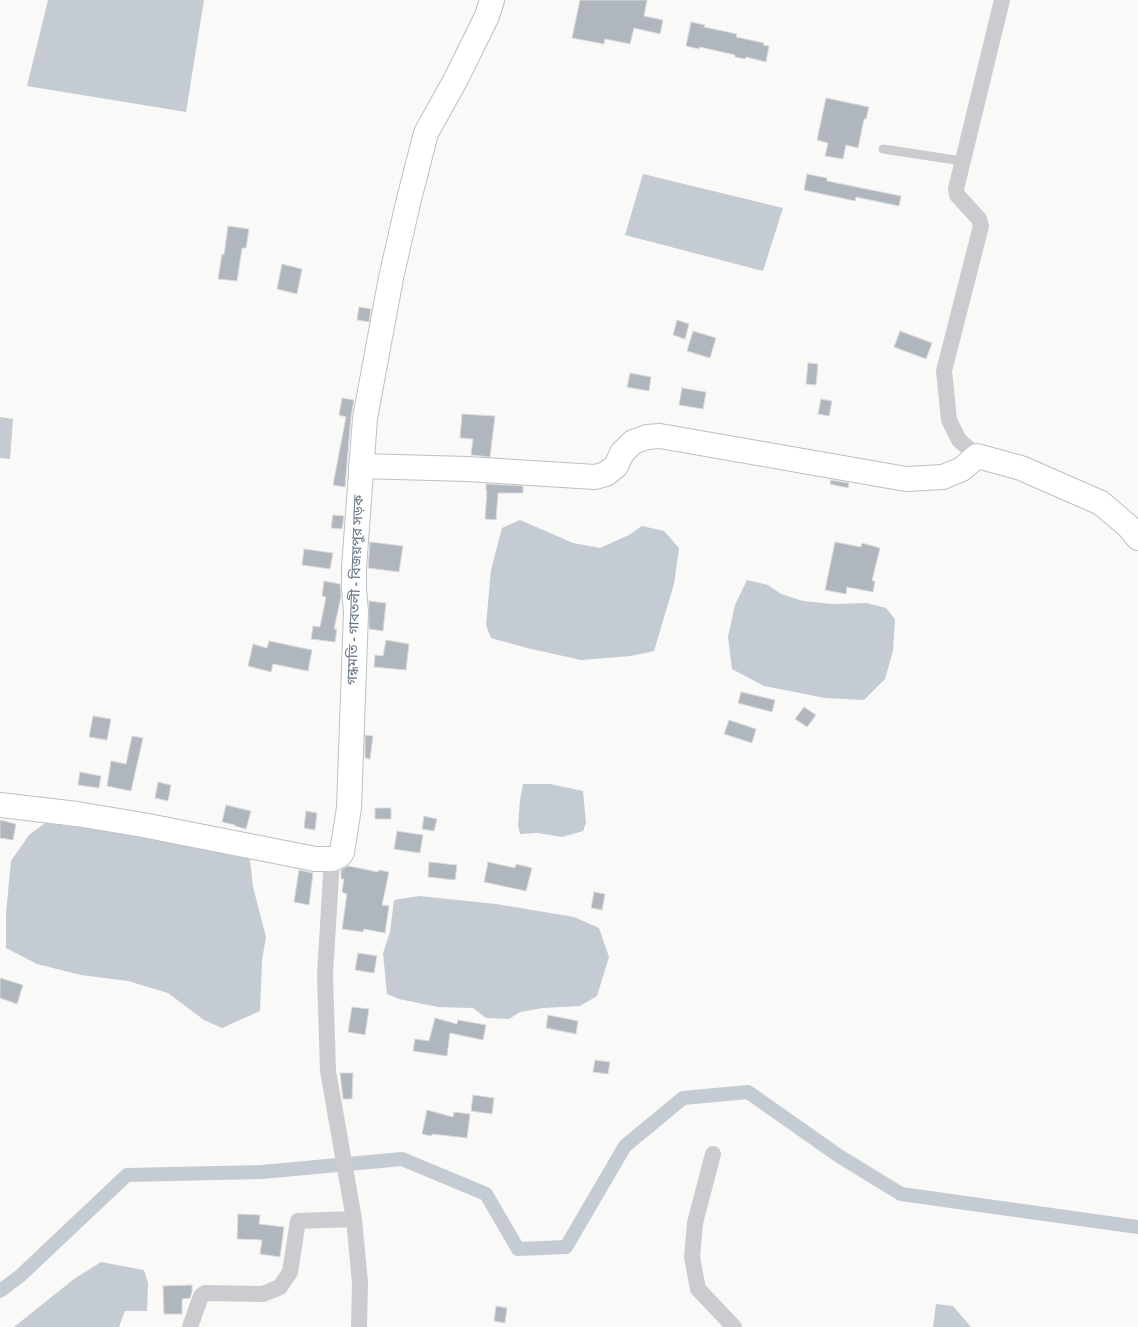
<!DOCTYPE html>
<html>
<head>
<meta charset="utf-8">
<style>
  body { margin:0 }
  canvas { display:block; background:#f9f9f7 }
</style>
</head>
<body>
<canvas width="1138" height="1327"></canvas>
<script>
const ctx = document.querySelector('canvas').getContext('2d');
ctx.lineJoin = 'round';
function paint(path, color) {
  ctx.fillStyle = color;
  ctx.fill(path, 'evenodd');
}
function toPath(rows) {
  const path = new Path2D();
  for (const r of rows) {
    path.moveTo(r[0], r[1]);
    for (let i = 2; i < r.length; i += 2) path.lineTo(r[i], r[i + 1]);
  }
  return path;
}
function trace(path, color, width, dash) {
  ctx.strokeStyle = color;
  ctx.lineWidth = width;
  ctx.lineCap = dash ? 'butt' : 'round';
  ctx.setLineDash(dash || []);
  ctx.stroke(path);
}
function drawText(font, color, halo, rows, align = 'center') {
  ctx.font = font + ' "Archivo Narrow","Noto Sans Bengali",sans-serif';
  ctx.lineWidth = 5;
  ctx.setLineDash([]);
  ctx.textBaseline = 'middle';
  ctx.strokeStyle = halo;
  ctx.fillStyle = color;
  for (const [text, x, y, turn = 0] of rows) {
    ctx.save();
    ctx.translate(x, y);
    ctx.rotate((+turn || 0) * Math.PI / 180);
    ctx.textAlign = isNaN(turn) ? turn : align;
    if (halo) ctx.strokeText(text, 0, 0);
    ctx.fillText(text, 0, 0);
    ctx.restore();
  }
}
const water = toPath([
  [48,0,204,0,186,112,27,86],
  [643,174,783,208,763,271,625,235],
  [0,417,13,419,10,459,0,458],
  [520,520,573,543,600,548,629,535,642,526,664,531,679,548,674,584,654,651,631,656,581,660,527,648,491,638,486,625,491,570,502,528],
  [747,580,768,585,781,594,803,601,832,604,867,603,886,608,895,619,893,651,885,679,864,700,825,698,764,686,732,669,728,637,735,605],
  [523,784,550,784,583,791,586,823,583,831,562,837,538,833,520,834,518,825,520,800],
  [45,823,113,832,242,854,250,860,253,887,266,937,262,960,260,1011,222,1028,204,1020,168,993,128,981,81,975,37,964,6,948,6,913,11,861,29,835],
  [419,896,496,904,574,917,599,928,609,957,597,996,580,1006,543,1008,520,1012,509,1019,486,1018,473,1008,438,1007,399,999,387,994,383,953,390,932,394,900],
  [101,1262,144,1270,148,1283,147,1311,125,1311,119,1327,14,1327,74,1279],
  [936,1304,953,1306,971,1327,933,1327]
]);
const canal = toPath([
  [0,1291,20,1276,127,1175,262,1172,402,1159,486,1194,518,1249,566,1247,625,1146,683,1098,748,1092,839,1156,901,1194,1138,1227]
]);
const building = toPath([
  [580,0,647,0,644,16,663,20,660,34,634,28,630,44,605,39,604,44,572,38,580,0],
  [691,22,705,25,704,27,737,34,736,37,764,43,763,45,769,46,766,62,746,57,745,59,735,57,735,55,700,47,699,49,686,46,691,22],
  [826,98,869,107,866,119,864,119,858,148,846,145,843,159,825,156,828,143,817,140,826,98],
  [807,174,827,178,827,181,901,196,899,206,856,197,855,201,804,190,807,174],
  [228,226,249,229,246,248,242,248,237,281,218,279,222,254,224,255,228,226],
  [282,264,302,269,297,294,277,289,282,264],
  [359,307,371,309,369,322,357,320,359,307],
  [677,320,689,324,685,339,673,335,677,320],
  [693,331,716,338,710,358,687,351,693,331],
  [900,331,932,343,926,359,894,347,900,331],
  [808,363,818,364,816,385,806,384,808,363],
  [630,373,651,377,649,391,627,387,630,373],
  [682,388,706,392,703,409,679,405,682,388],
  [342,398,354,400,351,417,345,487,333,485,346,417,339,415,342,398],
  [821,399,832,401,829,416,818,414,821,399],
  [462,414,495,416,490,457,471,455,473,439,460,438,462,414],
  [831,480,849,483,848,488,830,484,831,480],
  [486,484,523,486,523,493,498,493,496,520,485,519,487,491,486,491,486,484],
  [333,515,344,516,342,529,331,528,333,515],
  [370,542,403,546,399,572,368,568,370,542],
  [835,542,861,547,862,543,880,548,872,581,875,581,873,592,847,587,846,594,825,590,835,542],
  [304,549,333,553,330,569,302,565,304,549],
  [324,581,340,584,341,597,334,629,337,629,335,642,311,639,313,626,320,627,326,597,322,596,324,581],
  [369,601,386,603,383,631,369,629,369,601],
  [386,640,409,644,406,670,374,667,375,655,383,656,386,640],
  [269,641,312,650,308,671,273,664,271,672,248,666,253,644,267,648,269,641],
  [741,692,775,700,772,712,738,703,741,692],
  [804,707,816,715,807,727,795,719,804,707],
  [93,716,111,719,107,740,89,737,93,716],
  [729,720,756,729,752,743,724,734,729,720],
  [365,735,373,736,370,759,365,758,365,735],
  [132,736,143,738,131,791,107,786,111,761,126,764,132,736],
  [80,772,101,776,99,788,78,785,80,772],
  [158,782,171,785,168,801,155,798,158,782],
  [226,805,251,811,246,829,235,826,235,825,222,822,226,805],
  [375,808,391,808,391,819,375,819,375,808],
  [306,811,317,813,315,830,304,828,306,811],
  [424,816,437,819,434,831,422,829,424,816],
  [0,820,16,824,13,840,0,838,0,820],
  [397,831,423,835,420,853,394,849,397,831],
  [429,862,457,865,455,880,428,877,429,862],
  [488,862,515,868,516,864,532,868,526,891,484,882,488,862],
  [348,866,378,872,379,870,389,872,382,905,389,906,385,933,364,929,363,932,342,929,347,894,342,892,344,879,341,879,341,870,348,866],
  [299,870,313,873,309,905,294,902,299,870],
  [594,892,605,894,602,910,591,908,594,892],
  [358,953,377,956,374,973,355,970,358,953],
  [0,978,23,985,17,1004,0,998,0,978],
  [352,1007,369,1009,365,1035,348,1032,352,1007],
  [548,1015,578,1021,576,1034,546,1028,548,1015],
  [435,1018,457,1024,458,1020,486,1025,483,1040,450,1033,447,1056,413,1051,415,1039,429,1041,435,1018],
  [595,1060,610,1062,608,1074,593,1072,595,1060],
  [340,1073,353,1073,352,1099,343,1099,340,1073],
  [473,1095,494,1098,492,1114,471,1111,473,1095],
  [427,1110,453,1117,454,1112,470,1114,467,1138,432,1134,432,1136,422,1134,427,1110],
  [238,1214,260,1215,259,1224,284,1227,280,1257,260,1254,262,1240,237,1239,238,1214],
  [192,1285,192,1292,190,1298,182,1299,182,1314,164,1314,163,1286,192,1285],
  [496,1306,507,1308,505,1323,494,1321,496,1306]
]);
const lane = toPath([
  [883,149,962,161]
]);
const street = toPath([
  [977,456,959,440,949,420,944,371,981,226,979,219,957,195,956,189,1002,0],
  [332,859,325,975,328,1071,354,1219,360,1283,359,1327],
  [713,1154,695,1223,692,1257,698,1289,734,1327],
  [190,1327,201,1296,205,1293,263,1294,280,1287,290,1272,298,1221,354,1219]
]);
const secondary = toPath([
  [361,466,467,469,595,477,606,474,616,466,622,453,633,442,647,437,660,436,906,479,943,477,962,469,977,456,1021,468,1101,503,1129,527,1138,538],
  [0,805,77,814,143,825,315,859,332,859,339,856,342,852,349,808,356,612,354,588,354,568,365,418,391,278,408,203,426,133,456,79,487,16,492,0]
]);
const streetNames = [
  ["গন্ধমতি - গাবতলী - বিজয়পুর সড়ক",356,590,-88]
];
paint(water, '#c4cbd2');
trace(canal, '#c4cbd2', 14);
paint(building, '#b0b6be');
trace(building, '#dbdbd9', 1);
trace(secondary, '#bcbfc5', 26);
trace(lane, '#caccd0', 9);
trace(street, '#caccd0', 16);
trace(secondary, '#fff', 24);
drawText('14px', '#687689', '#fff', streetNames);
</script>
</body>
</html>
